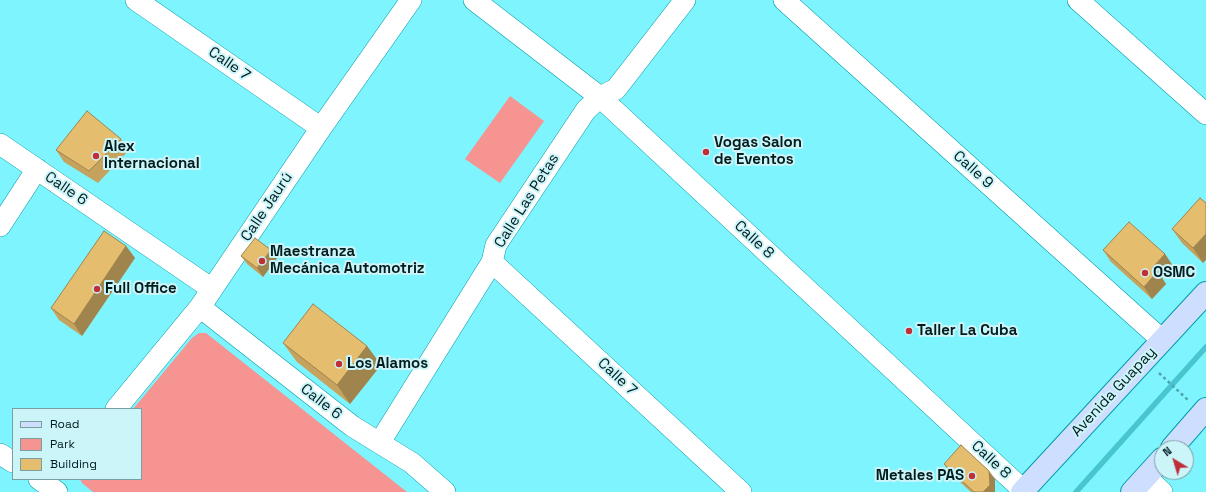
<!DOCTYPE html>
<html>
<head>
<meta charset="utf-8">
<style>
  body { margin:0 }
  #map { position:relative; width:1206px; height:492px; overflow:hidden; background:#7ef4fe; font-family:"Space Grotesk",sans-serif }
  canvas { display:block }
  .legend { position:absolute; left:12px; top:408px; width:130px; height:72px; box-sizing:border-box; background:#ccf5f9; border:1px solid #7b9ea1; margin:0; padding:5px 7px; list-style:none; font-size:12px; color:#021c1e }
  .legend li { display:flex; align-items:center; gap:8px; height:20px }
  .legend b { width:20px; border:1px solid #7b9ea1 }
  .north { position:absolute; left:1154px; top:440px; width:40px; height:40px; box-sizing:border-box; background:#ccf5f9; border:1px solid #7b9ea1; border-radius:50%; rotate:322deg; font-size:11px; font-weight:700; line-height:16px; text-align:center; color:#021c1e }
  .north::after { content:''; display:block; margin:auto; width:14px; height:18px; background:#bf2f38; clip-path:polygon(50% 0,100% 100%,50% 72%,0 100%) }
</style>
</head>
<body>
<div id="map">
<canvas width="1206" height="492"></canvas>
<ul class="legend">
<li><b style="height:5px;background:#cedefe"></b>Road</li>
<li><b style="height:11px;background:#f59490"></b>Park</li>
<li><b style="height:11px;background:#e5bd6f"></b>Building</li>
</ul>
<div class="north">N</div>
</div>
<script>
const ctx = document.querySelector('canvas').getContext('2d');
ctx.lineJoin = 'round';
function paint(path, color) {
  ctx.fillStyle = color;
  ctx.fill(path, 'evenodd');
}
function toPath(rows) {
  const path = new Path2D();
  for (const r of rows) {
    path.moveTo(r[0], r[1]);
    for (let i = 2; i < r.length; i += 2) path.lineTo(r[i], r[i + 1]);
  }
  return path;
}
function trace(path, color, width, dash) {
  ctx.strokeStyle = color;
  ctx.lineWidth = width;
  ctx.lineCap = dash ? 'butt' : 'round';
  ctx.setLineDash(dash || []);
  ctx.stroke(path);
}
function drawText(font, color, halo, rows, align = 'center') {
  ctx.font = font + ' "Space Grotesk",sans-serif';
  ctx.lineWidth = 4;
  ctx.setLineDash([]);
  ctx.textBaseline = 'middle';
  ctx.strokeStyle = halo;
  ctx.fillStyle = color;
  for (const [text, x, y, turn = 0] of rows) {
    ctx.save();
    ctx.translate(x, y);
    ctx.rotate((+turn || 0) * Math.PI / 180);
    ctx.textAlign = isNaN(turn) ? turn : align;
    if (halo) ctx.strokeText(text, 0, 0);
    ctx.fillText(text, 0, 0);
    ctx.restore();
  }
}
const green = toPath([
  [510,96,544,121,500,183,465,159],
  [199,333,206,333,407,492,93,492,82,483,80,479,141,479,141,409,133,409,192,338]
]);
const stream = toPath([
  [1076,492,1206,347]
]);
const path = toPath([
  [1159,373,1189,401]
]);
const street = toPath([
  [136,0,321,128],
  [474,0,600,97,1024,491],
  [784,0,1162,340],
  [1078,0,1206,114],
  [0,144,212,289],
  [0,226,37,169],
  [492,262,741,492],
  [200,307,352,426,412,463,445,492],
  [116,409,200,307,321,128,411,0],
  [380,442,492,262,496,245,586,110,600,97,616,89,685,0],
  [0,454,13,462],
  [1146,477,1162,492],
  [39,479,57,492]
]);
const secondary = toPath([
  [1172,448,1206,409],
  [1022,492,1206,293],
  [1132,492,1162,459]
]);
const wall = toPath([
  [121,139,129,150,98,183,64,162,56,150],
  [1200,198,1203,263,1182,243,1172,229],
  [126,246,135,258,82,336,59,320,51,308],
  [1103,250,1165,254,1173,266,1162,278,1166,284,1152,299,1111,262],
  [241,256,277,258,263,277,247,264],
  [283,343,367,346,381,365,350,404,297,362],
  [944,464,995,479,995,492,971,492,950,473]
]);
const shadedWall = toPath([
  [1206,234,1206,260,1203,263,1193,248],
  [126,246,135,258,82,336,74,324],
  [271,250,277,258,263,277,257,268],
  [1165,254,1173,266,1162,278,1166,284,1152,299,1144,287,1152,268],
  [367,346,381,365,350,404,337,385],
  [989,471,995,479,995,492,983,492]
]);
const building = toPath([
  [87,111,121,139,89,171,56,150,87,111],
  [1200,198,1206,203,1206,234,1193,248,1172,229,1200,198],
  [1129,222,1165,254,1152,268,1157,272,1144,287,1103,250,1129,222],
  [104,231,126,246,74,324,51,308,104,231],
  [255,238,271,250,257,268,241,256,255,238],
  [313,304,367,346,337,385,283,343,313,304],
  [961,445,989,471,990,485,983,492,974,492,944,464,961,445]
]);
const markers = [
  [706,152,4,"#bf2f38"],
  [96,156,4,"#bf2f38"],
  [262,261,4,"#bf2f38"],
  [1145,273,4,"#bf2f38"],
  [97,289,4,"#bf2f38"],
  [909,331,4,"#bf2f38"],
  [339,364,4,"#bf2f38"],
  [972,476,4,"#bf2f38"]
];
const streetNames = [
  ["Calle 7",229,64,35],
  ["Calle 9",973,170,42],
  ["Calle 6",66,189,34],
  ["Calle Las Petas",527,201,-58],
  ["Calle Jaurú",267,207,-56],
  ["Calle 8",754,240,43],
  ["Calle 7",617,377,43],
  ["Avenida Guapay",1114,392,-47],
  ["Calle 6",321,402,38],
  ["Calle 8",991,460,43]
];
const poiNames = [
  ["Vogas Salon",714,143],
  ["de Eventos",714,160],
  ["Alex",104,147],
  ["Internacional",104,164],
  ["Maestranza",270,252],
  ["Mecánica Automotriz",270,269],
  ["OSMC",1153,273],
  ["Full Office",105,289],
  ["Taller La Cuba",917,331],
  ["Los Alamos",347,364],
  ["Metales PAS",964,476,"right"]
];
paint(green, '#f59490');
trace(stream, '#48c5cf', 5.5);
trace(street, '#009ca6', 22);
trace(secondary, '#009ca6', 24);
trace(path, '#50a4ab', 2.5, [3, 3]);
trace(street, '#fff', 21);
trace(secondary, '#cedefe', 22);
paint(wall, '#c5a35f');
paint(shadedWall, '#a0844e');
paint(building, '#e5bd6f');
trace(building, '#a0844e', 1);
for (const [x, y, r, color] of markers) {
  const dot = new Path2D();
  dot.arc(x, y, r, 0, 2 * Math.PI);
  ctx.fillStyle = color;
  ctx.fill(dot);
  trace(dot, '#ccf5f9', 1.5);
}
drawText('15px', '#021c1e', '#ccf5f9', streetNames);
drawText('bold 15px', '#021c1e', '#ccf5f9', poiNames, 'left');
</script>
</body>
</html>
